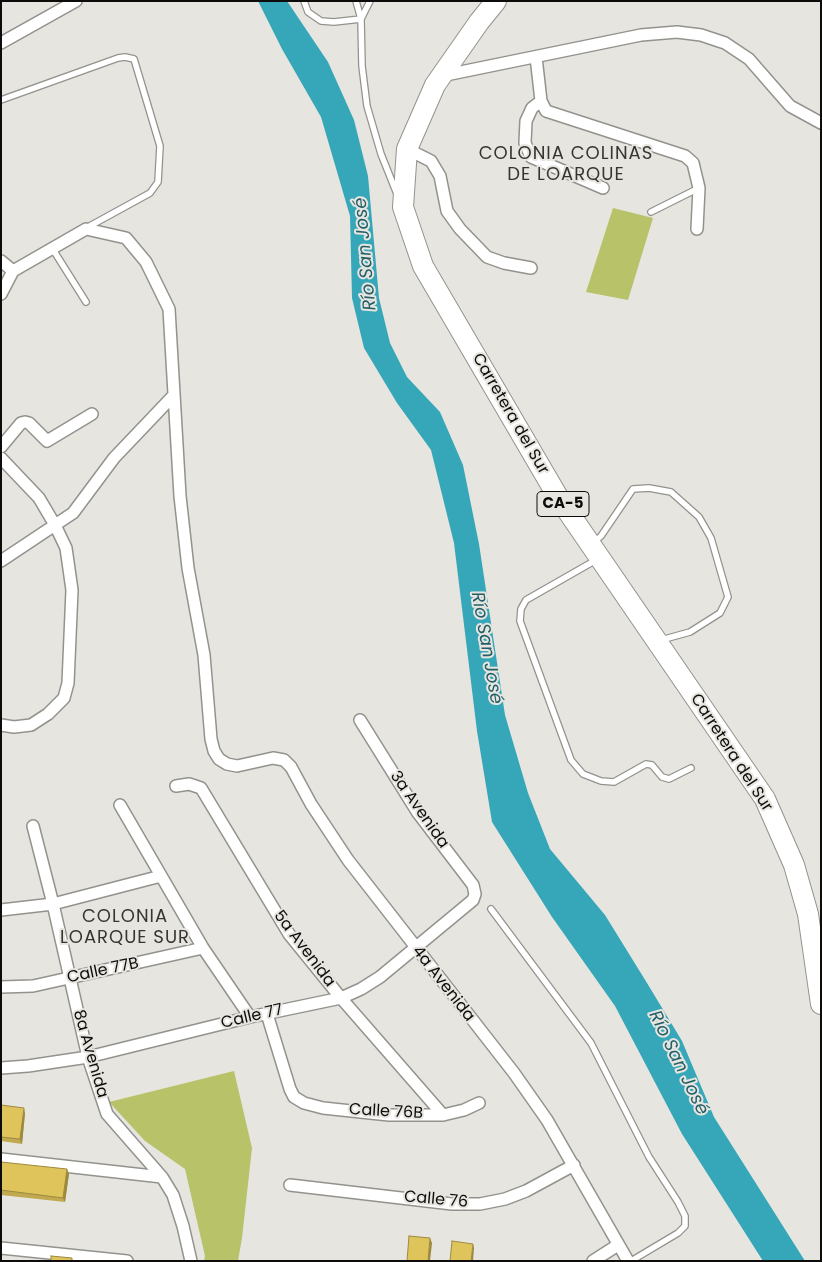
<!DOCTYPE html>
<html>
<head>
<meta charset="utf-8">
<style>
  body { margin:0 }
  #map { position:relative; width:822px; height:1262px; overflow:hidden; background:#e7e5df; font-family:Poppins,sans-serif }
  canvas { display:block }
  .frame { position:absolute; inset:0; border:2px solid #0d0c0a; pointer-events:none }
</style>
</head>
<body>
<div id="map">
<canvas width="822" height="1262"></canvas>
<div class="frame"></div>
</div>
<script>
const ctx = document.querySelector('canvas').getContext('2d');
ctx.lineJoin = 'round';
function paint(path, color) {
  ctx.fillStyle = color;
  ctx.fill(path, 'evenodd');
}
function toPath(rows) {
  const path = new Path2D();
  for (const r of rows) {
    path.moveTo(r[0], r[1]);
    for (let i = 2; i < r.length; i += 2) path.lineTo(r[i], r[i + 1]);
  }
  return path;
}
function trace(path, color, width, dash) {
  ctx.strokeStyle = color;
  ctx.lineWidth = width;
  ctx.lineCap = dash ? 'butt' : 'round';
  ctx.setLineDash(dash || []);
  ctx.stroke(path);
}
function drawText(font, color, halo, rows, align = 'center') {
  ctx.font = font + ' Poppins,sans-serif';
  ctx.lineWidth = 4;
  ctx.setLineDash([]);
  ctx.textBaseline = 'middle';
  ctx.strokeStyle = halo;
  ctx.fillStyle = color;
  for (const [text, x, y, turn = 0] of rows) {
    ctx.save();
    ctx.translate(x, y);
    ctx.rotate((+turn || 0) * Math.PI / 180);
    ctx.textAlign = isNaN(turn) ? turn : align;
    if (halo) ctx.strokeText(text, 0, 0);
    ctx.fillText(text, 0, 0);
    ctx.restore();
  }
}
const green = toPath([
  [613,208,653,218,628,300,586,292],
  [234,1071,252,1148,242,1238,238,1261,204,1261,205,1256,185,1169,145,1141,109,1102]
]);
const water = toPath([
  [258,1,287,1,328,62,354,120,368,176,379,298,390,343,407,377,440,412,463,465,479,544,505,715,528,793,550,849,605,915,647,983,682,1041,714,1117,805,1261,763,1261,682,1134,615,1006,552,917,492,822,477,731,454,543,431,450,397,403,364,348,352,298,350,216,321,117,282,49]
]);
const lane = toPath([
  [304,1,308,12,321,21,334,22,361,19,356,1],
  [370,1,361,19,362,66,367,106,381,154,397,194],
  [1,100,118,58,125,57,134,59,160,146,158,182,150,193,88,227],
  [651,212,699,188],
  [52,248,86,302],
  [594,542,601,536,633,489,649,488,671,492,699,517,711,538,728,597,720,613,690,632,661,640],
  [596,560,526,600,521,609,520,621,571,760,583,774,601,781,614,782,646,764,652,765,662,777,669,779,691,768],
  [491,909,591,1043,649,1157,678,1202,685,1216,685,1226,678,1233,631,1261]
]);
const street = toPath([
  [1,43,76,1],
  [536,57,541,101,546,111,685,156,693,163,699,188,697,229],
  [441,76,641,35,677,32,701,35,725,43,749,59,790,106,821,123],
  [541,101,532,108,526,121,525,143,531,157,603,188],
  [407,149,431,161,440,176,447,211,460,229,487,257,504,263,531,268],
  [1,261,13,271],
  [1,294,13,271,86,229,126,238,146,262,169,309,180,496,188,568,204,655,211,739,214,751,219,759,227,764,237,766,273,758,284,760,291,767,311,804,348,860,514,1073,547,1120,628,1261],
  [1,447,21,423,25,422,29,423,47,441,92,414],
  [1,458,39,498,55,525,66,548,72,590,68,683,64,698,48,714,31,725,14,727,1,725],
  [1,561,73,513,114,458,173,396],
  [176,786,189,784,201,788,289,934,341,998,443,1115],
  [120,805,203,948,250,1017],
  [33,826,53,904,88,1057,107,1114,162,1177,173,1195,183,1226,191,1261],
  [1,910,53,904,161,876],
  [1,987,33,986,203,948],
  [267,1014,290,1089,294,1097,304,1103,323,1108,389,1115,443,1115,464,1110,479,1103],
  [1,1068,28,1066,88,1057,250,1017,341,998,361,989,380,977,473,900,475,894,473,885,418,813,360,720],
  [1,1159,162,1177],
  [290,1185,452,1204,480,1204,505,1199,526,1191,574,1165],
  [1,1248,127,1261],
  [593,1261,618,1245]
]);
const highway = toPath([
  [496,1,479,22,435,85,407,149,403,207,423,266,558,497,765,799,794,865,808,914,821,1004]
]);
const wall = toPath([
  [1,1105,25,1113,22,1144,1,1141],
  [1,1162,69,1174,65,1202,1,1195]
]);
const shadedWall = toPath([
  [24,1108,25,1113,22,1144,20,1139],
  [67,1169,69,1174,65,1202,63,1198],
  [430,1238,432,1243,430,1261,428,1261],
  [473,1244,474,1248,473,1261,471,1261]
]);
const building = toPath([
  [1,1105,24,1108,20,1139,1,1137,1,1105],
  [1,1162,67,1169,63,1198,1,1190,1,1162],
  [409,1236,430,1238,428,1261,407,1261,409,1236],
  [452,1241,473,1244,471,1261,450,1261,452,1241],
  [51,1256,72,1258,72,1261,51,1261,51,1256]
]);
const shields = [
  [563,504,52]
];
const shieldNames = [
  ["CA-5",563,504]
];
const streetNames = [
  ["Carretera del Sur",510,414,60],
  ["Carretera del Sur",731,753,57],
  ["3a Avenida",419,810,55],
  ["5a Avenida",304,949,53],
  ["Calle 77B",103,971,-12],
  ["4a Avenida",443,984,52],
  ["Calle 77",252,1017,-13],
  ["8a Avenida",90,1054,74],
  ["Calle 76B",386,1112,3],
  ["Calle 76",436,1200,5]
];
const neighbourhoodNames = [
  ["COLONIA COLINAS",566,154],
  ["DE LOARQUE",566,175],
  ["COLONIA",125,917],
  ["LOARQUE SUR",125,938]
];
const waterNames = [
  ["Río San José",366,254,-95],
  ["Río San José",486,648,80],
  ["Río San José",678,1063,64]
];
paint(green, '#b8c269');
paint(water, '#36a7b9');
trace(lane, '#94928d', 8);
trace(street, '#94928d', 14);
trace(highway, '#94928d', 22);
trace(lane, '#fff', 5.5);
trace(street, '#fff', 11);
trace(highway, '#fff', 20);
paint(wall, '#c0a94f');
paint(shadedWall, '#9c8940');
paint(building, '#dfc45c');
trace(building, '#9c8940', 1);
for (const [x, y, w] of shields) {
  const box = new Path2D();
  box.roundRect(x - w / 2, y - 12.5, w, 25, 4);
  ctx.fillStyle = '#e7e5df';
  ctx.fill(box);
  trace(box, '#0d0c0a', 1);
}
drawText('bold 15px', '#0d0c0a', null, shieldNames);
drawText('16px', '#0d0c0a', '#e7e5df', streetNames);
ctx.letterSpacing = '1px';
drawText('18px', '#373531', '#e7e5df', neighbourhoodNames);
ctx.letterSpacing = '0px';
drawText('italic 18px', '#235f69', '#e7e5df', waterNames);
</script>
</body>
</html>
